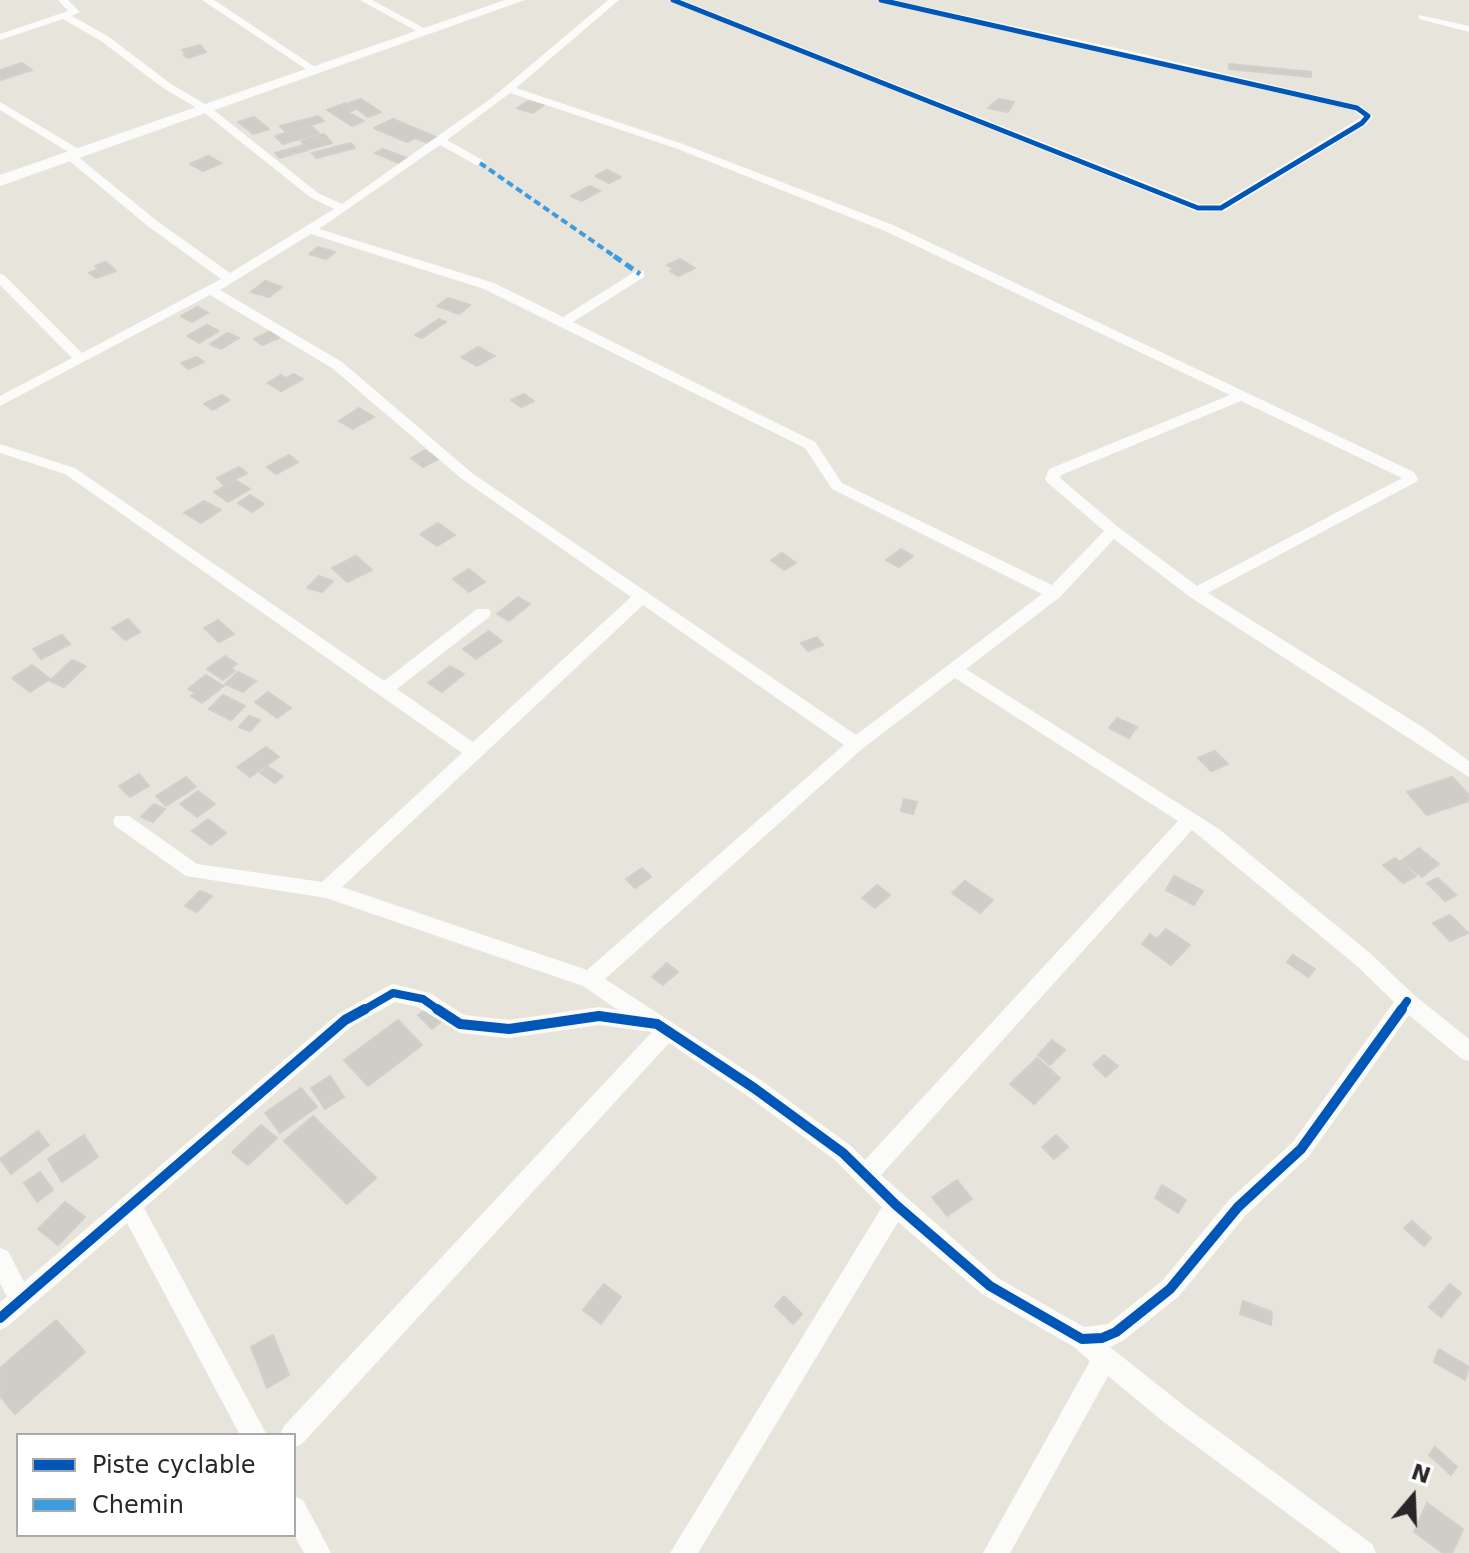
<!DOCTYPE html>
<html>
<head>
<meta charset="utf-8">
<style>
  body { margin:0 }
  #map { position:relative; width:1469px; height:1553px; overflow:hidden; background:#e7e4dc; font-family:"DejaVu Sans",sans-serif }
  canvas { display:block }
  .legend { position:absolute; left:16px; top:1433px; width:280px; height:104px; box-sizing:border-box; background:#fff; border:2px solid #a9a9a9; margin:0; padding:10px 14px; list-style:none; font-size:24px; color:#272727 }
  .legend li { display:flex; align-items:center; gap:16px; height:40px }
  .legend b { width:40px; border:2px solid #a9a9a9 }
  .north { position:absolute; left:1373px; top:1457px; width:80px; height:80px; -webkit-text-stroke:6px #fff; paint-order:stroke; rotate:19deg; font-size:22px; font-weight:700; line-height:32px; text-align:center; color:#272727 }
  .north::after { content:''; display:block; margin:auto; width:28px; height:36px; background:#272727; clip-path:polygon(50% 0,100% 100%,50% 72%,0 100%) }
</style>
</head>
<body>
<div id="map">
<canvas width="1469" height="1553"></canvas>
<ul class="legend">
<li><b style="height:10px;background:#0057b8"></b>Piste cyclable</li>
<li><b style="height:10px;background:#3d9ce0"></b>Chemin</li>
</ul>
<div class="north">N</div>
</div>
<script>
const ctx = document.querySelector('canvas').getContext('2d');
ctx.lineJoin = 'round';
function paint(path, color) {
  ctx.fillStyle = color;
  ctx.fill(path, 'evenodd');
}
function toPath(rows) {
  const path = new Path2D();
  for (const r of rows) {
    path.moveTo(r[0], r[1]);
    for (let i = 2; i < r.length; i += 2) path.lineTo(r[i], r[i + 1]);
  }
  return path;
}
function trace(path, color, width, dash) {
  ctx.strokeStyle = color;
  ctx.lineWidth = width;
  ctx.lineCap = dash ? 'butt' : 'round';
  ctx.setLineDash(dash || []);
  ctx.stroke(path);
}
const building = toPath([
  [200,45,206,52,188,58,183,55,187,54,182,50,200,45],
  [22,63,32,70,0,80,0,70,22,63],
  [1229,64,1311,72,1311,77,1229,69,1229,64],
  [361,99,381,112,368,117,349,103,361,99],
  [999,99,1014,102,1008,112,988,108,999,99],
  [528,101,544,105,533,113,517,108,528,101],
  [346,103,356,109,348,112,364,121,352,126,327,110,346,103],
  [318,116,324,121,286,132,280,126,318,116],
  [254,117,269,129,253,134,238,122,254,117],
  [393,119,438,138,428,143,415,138,407,142,374,128,393,119],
  [311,126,319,133,283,144,275,136,311,126],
  [324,134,332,143,310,149,301,141,324,134],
  [351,143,355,148,316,158,312,153,351,143],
  [304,145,308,150,279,158,275,153,304,145],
  [383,149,407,158,399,163,375,153,383,149],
  [208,156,221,163,203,171,190,164,208,156],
  [607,170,621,177,609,183,595,176,607,170],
  [590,186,600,191,582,201,571,196,590,186],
  [318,247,335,252,326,259,309,254,318,247],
  [680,259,695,268,678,276,670,271,674,269,667,265,680,259],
  [106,262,116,271,96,278,89,273,99,269,95,266,106,262],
  [265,281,282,287,269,297,251,292,265,281],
  [448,298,470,305,459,314,437,306,448,298],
  [197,307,208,313,192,322,181,316,197,307],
  [439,319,446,322,422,338,415,335,439,319],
  [207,325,219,331,199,343,187,336,207,325],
  [271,331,279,338,262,345,254,339,271,331],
  [227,333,239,338,221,349,210,344,227,333],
  [478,347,495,356,477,366,461,357,478,347],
  [197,357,204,362,188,369,181,363,197,357],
  [294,374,303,379,281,391,267,383,281,375,286,378,294,374],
  [524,394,534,401,521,407,511,400,524,394],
  [222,395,230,400,213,410,204,404,222,395],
  [359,408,374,417,353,429,339,421,359,408],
  [425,450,438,459,423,467,411,458,425,450],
  [289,455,298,462,276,474,267,467,289,455],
  [239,467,247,473,224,485,217,478,239,467],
  [235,480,250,489,228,502,214,492,235,480],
  [250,495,264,504,252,512,238,503,250,495],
  [204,501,221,510,201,523,184,513,204,501],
  [438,523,455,535,437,546,420,534,438,523],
  [901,549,913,556,899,567,886,560,901,549],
  [782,553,796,563,784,570,771,560,782,553],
  [356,556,372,570,347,582,332,568,356,556],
  [469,569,485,582,469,592,453,579,469,569],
  [319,576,333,581,322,592,307,588,319,576],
  [518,597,530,604,509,621,497,614,518,597],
  [128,619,140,632,125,640,112,628,128,619],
  [218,620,234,634,219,642,204,628,218,620],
  [489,631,502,641,476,659,463,649,489,631],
  [62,635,70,644,41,659,33,649,62,635],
  [817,637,823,645,808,651,801,643,817,637],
  [225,656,237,664,231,668,235,671,223,680,207,669,225,656],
  [72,660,86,666,64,687,50,681,72,660],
  [32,665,50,679,30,692,12,678,32,665],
  [450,666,464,674,442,692,428,683,450,666],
  [238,672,256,681,243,692,225,684,238,672],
  [206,675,224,686,202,703,191,696,195,693,188,689,206,675],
  [268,692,291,708,277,718,255,702,268,692],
  [223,695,245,706,231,720,209,709,223,695],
  [249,716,260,720,250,731,239,727,249,716],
  [1117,718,1137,727,1129,738,1109,728,1117,718],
  [266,747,279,757,250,777,237,767,266,747],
  [1215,751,1228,764,1211,771,1198,758,1215,751],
  [268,767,283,776,275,783,260,773,268,767],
  [139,774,149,786,130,797,119,786,139,774],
  [186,777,196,787,166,806,156,796,186,777],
  [1452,777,1469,795,1469,801,1427,815,1407,792,1452,777],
  [198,791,215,804,197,817,180,804,198,791],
  [904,799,917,802,913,814,901,811,904,799],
  [154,804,165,809,153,822,141,817,154,804],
  [208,819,226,833,211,845,192,831,208,819],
  [1419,848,1439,864,1422,877,1401,861,1419,848],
  [1395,858,1416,876,1403,883,1383,865,1395,858],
  [642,868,651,877,635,888,626,879,642,868],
  [1174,876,1203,891,1194,905,1166,890,1174,876],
  [1438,878,1456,895,1445,901,1427,883,1438,878],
  [965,881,993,900,980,913,952,893,965,881],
  [877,885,890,895,875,908,862,898,877,885],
  [200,891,212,896,197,912,185,906,200,891],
  [1450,915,1468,933,1450,941,1433,923,1450,915],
  [1166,929,1190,945,1171,965,1142,944,1150,934,1157,939,1166,929],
  [1293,955,1315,969,1308,977,1287,962,1293,955],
  [667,963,678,972,663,985,652,977,667,963],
  [429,1007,443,1020,432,1029,418,1015,429,1007],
  [398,1020,422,1045,368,1086,344,1060,398,1020],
  [1052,1040,1065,1050,1050,1065,1038,1055,1052,1040],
  [1104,1055,1118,1066,1106,1077,1093,1065,1104,1055],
  [1037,1058,1060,1078,1034,1104,1010,1084,1037,1058],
  [330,1076,344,1097,325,1109,311,1088,330,1076],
  [301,1088,317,1107,280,1133,265,1113,301,1088],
  [313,1116,376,1178,347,1204,284,1141,313,1116],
  [261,1125,277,1138,248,1165,232,1152,261,1125],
  [38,1131,49,1145,11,1174,0,1159,38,1131],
  [84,1135,98,1157,62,1182,48,1159,84,1135],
  [1056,1135,1068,1147,1054,1159,1042,1147,1056,1135],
  [40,1172,53,1190,37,1202,24,1183,40,1172],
  [957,1180,972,1199,947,1216,932,1197,957,1180],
  [1162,1185,1186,1200,1178,1213,1155,1198,1162,1185],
  [65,1202,85,1217,58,1245,38,1229,65,1202],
  [1412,1221,1431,1238,1424,1246,1404,1228,1412,1221],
  [604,1284,621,1297,601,1324,583,1310,604,1284],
  [1450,1284,1461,1293,1441,1317,1429,1307,1450,1284],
  [784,1296,802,1314,793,1324,775,1306,784,1296],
  [1243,1301,1272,1312,1271,1325,1240,1314,1243,1301],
  [56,1320,85,1352,15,1414,0,1396,0,1368,56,1320],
  [273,1335,289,1375,267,1388,251,1347,273,1335],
  [1439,1349,1469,1367,1465,1380,1434,1362,1439,1349],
  [1435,1447,1457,1467,1451,1475,1429,1455,1435,1447],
  [1427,1503,1463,1529,1452,1553,1443,1553,1414,1532,1427,1503]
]);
const street = toPath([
  [58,0,68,0,80,12,72,16,109,37,171,84,210,107,318,193,342,204,493,97,608,0,619,0,516,88,683,144,893,225,1414,472,1418,479,1416,482,1208,593,1424,728,1469,761,1469,777,1190,597,1114,539,1060,597,966,669,1219,829,1371,954,1414,995,1469,1039,1469,1061,1462,1059,1409,1015,1309,1156,1246,1215,1178,1297,1124,1340,1110,1347,1183,1405,1372,1544,1376,1553,1341,1553,1165,1423,1108,1376,1010,1553,983,1553,1090,1361,1074,1347,982,1294,898,1222,698,1553,670,1553,882,1207,835,1160,746,1095,669,1043,302,1444,294,1447,294,1435,280,1435,284,1426,652,1032,599,1025,509,1038,460,1033,418,1007,395,1002,352,1026,144,1208,267,1435,240,1435,127,1223,8,1326,0,1330,0,1302,7,1297,0,1283,0,1248,8,1251,24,1282,338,1014,386,987,393,984,430,993,464,1015,509,1020,599,1007,618,1010,583,986,326,898,186,876,115,826,113,821,115,816,129,816,197,864,322,882,462,753,65,474,0,453,0,444,75,468,384,681,477,609,489,609,491,613,489,617,397,689,473,742,631,597,462,479,332,368,210,295,0,406,0,396,72,358,0,285,0,274,4,275,82,353,221,279,149,227,66,158,64,156,70,153,0,110,0,102,82,151,82,155,77,156,157,221,230,273,334,209,310,197,202,111,163,88,101,41,63,19,0,40,0,34,68,11,58,0],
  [510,93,675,148,885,231,1230,395,1049,469,1045,479,1047,482,1104,531,1052,585,842,483,815,442,573,322,644,277,644,271,636,271,563,317,494,283,319,229,440,145,476,165,484,165,484,161,447,140,510,93],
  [311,234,484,289,805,448,832,489,1042,594,856,735,472,473,342,362,220,290,311,234],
  [1241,401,1402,478,1197,586,1118,527,1060,478,1061,475,1241,401],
  [643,605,844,745,587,970,342,887,643,605],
  [955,678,1178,821,865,1160,851,1146,762,1081,605,979,862,749,955,678],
  [1192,830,1357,966,1394,1002,1293,1142,1230,1199,1162,1281,1108,1324,1084,1327,998,1278,881,1175,1192,830],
  [202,0,214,0,321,71,312,73,202,0],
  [360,0,372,0,431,32,422,34,360,0],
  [668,0,682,0,1200,204,1219,204,1362,117,1353,110,876,0,894,0,1125,50,1361,106,1373,116,1366,125,1225,211,1198,212,668,0],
  [1419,15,1469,26,1469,32,1419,19,1419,15],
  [294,1496,303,1500,331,1553,304,1553,294,1535,294,1496]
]);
const secondary = toPath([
  [505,0,525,0,0,186,0,175,505,0]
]);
const quietFar1 = toPath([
  [480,163,617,258]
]);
const quiet = toPath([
  [614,256,640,274]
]);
const cyclewayFar2 = toPath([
  [673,0,1198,208,1221,208,1362,123,1368,116,1357,108,881,0]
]);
const cyclewayFar1 = toPath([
  [362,1011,393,993,423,999,440,1011],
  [1400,1011,1407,1001]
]);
const cycleway = toPath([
  [437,1009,460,1024,509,1029,599,1016,657,1024,754,1088,843,1153,896,1205,990,1286,1082,1339,1102,1338,1116,1332,1170,1289,1238,1207,1301,1149,1402,1009],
  [0,1318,345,1020,365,1009]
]);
paint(building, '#cfcdc8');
trace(building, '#d2cfc8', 2);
paint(street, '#fbfbfa');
paint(secondary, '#fbfbfa');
trace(quietFar1, '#3d9ce0', 4, [7, 4]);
trace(quiet, '#3d9ce0', 5, [9, 5]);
trace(cyclewayFar2, '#0057b8', 5);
trace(cyclewayFar1, '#0057b8', 8);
trace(cycleway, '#0057b8', 10);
</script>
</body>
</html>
